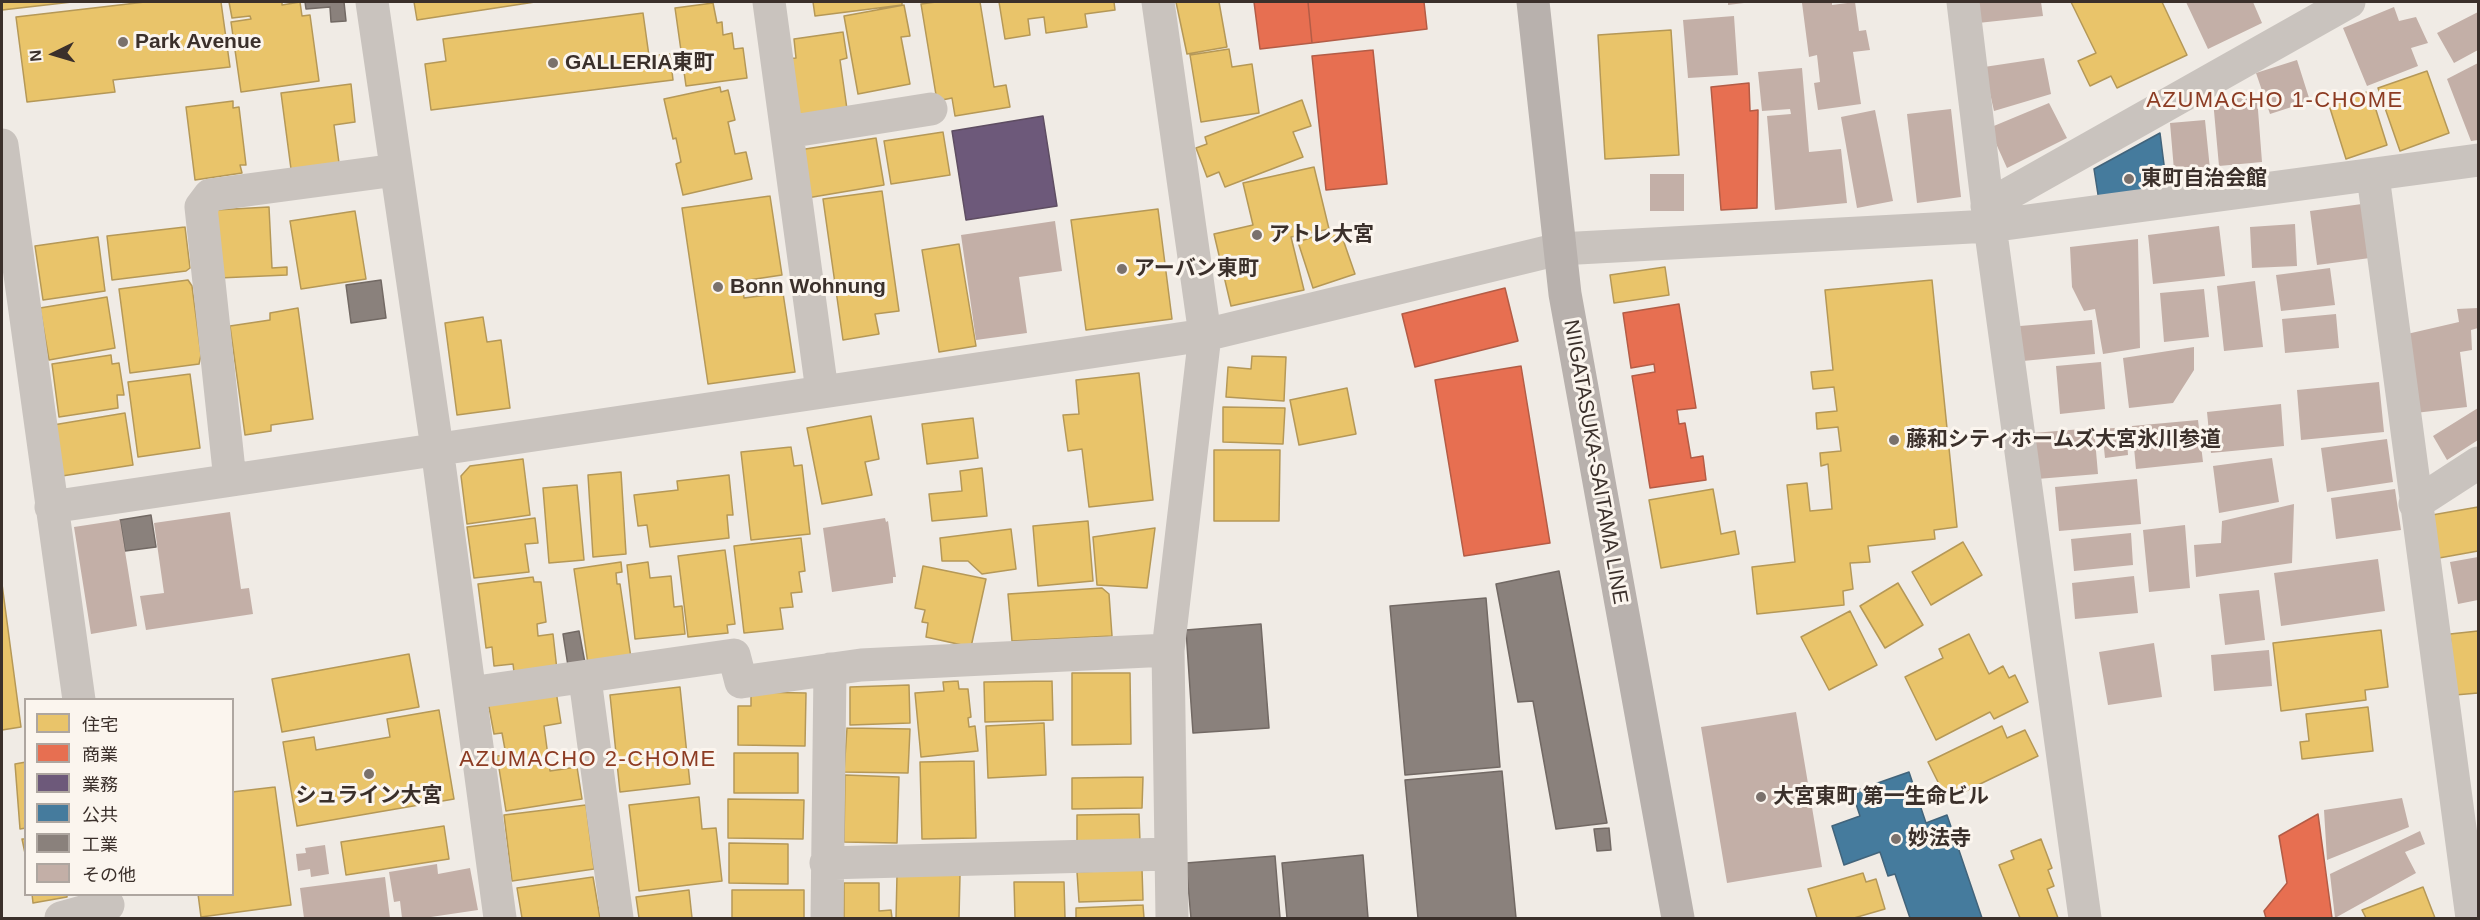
<!DOCTYPE html>
<html>
<head>
<meta charset="utf-8">
<style>
  body { margin:0 }
  #map { position:relative; width:2480px; height:920px; overflow:hidden; background:#f0ebe5; font-family:Arial,"Noto Sans JP",sans-serif }
  canvas { display:block }
  .frame { position:absolute; inset:0; border:3px solid #3b302b; pointer-events:none }
  .legend { position:absolute; left:24px; top:698px; width:210px; height:198px; box-sizing:border-box; background:#fbf5ee; border:2px solid #aea6a0; margin:0; padding:8px 10px; list-style:none; font-size:18px; color:#3b302b }
  .legend li { display:flex; align-items:center; gap:12px; height:30px }
  .legend b { width:30px; border:2px solid #aea6a0 }
  .north { position:absolute; left:24px; top:24px; width:60px; height:60px; -webkit-text-stroke:4px #fbf5ee; paint-order:stroke; rotate:265deg; font-size:16px; font-weight:700; line-height:24px; text-align:center; color:#3b302b }
  .north::after { content:''; display:block; margin:auto; width:21px; height:27px; background:#3b302b; clip-path:polygon(50% 0,100% 100%,50% 72%,0 100%) }
</style>
</head>
<body>
<div id="map">
<canvas width="2480" height="920"></canvas>
<div class="frame"></div>
<ul class="legend">
<li><b style="height:16px;background:#e9c46a"></b>住宅</li>
<li><b style="height:16px;background:#e76f51"></b>商業</li>
<li><b style="height:16px;background:#6d597a"></b>業務</li>
<li><b style="height:16px;background:#457b9d"></b>公共</li>
<li><b style="height:16px;background:#8a817c"></b>工業</li>
<li><b style="height:16px;background:#c3afa7"></b>その他</li>
</ul>
<div class="north">N</div>
</div>
<script>
const ctx = document.querySelector('canvas').getContext('2d');
ctx.lineJoin = 'round';
function paint(path, color) {
  ctx.fillStyle = color;
  ctx.fill(path, 'evenodd');
}
function toPath(rows) {
  const path = new Path2D();
  for (const r of rows) {
    path.moveTo(r[0], r[1]);
    for (let i = 2; i < r.length; i += 2) path.lineTo(r[i], r[i + 1]);
  }
  return path;
}
function trace(path, color, width, dash) {
  ctx.strokeStyle = color;
  ctx.lineWidth = width;
  ctx.lineCap = dash ? 'butt' : 'round';
  ctx.setLineDash(dash || []);
  ctx.stroke(path);
}
function drawText(font, color, halo, rows, align = 'center') {
  ctx.font = font + ' Arial,"Noto Sans JP",sans-serif';
  ctx.lineWidth = 6;
  ctx.setLineDash([]);
  ctx.textBaseline = 'middle';
  ctx.strokeStyle = halo;
  ctx.fillStyle = color;
  for (const [text, x, y, turn = 0] of rows) {
    ctx.save();
    ctx.translate(x, y);
    ctx.rotate((+turn || 0) * Math.PI / 180);
    ctx.textAlign = isNaN(turn) ? turn : align;
    if (halo) ctx.strokeText(text, 0, 0);
    ctx.fillText(text, 0, 0);
    ctx.restore();
  }
}
const homes = toPath([
  [2,2,72,2,2,10,2,2],
  [145,2,221,2,230,67,113,80,115,92,27,102,16,17,145,2],
  [229,2,282,2,282,5,300,2,302,16,310,15,319,81,241,92,231,22,251,19,250,16,232,18,229,2],
  [414,2,535,2,417,20,414,2],
  [813,2,902,2,902,5,815,16,813,2],
  [936,2,980,2,994,87,1006,85,1010,107,955,116,952,98,937,101,921,4,936,2],
  [999,2,1114,2,1115,10,1085,14,1087,27,1046,33,1044,17,1028,19,1030,35,1005,39,999,2],
  [1176,2,1219,2,1227,47,1187,54,1176,2],
  [2071,2,2162,2,2187,55,2117,88,2111,76,2090,86,2078,61,2096,53,2071,2],
  [713,3,717,23,722,22,723,35,732,33,734,49,743,48,747,78,686,86,675,8,713,3],
  [904,5,910,36,901,37,910,84,858,94,844,16,904,5],
  [643,13,649,56,670,54,673,80,431,110,425,64,446,61,443,39,643,13],
  [1671,30,1679,155,1605,159,1598,35,1671,30],
  [843,32,847,58,840,60,847,109,799,116,785,59,796,58,794,39,843,32],
  [1229,49,1232,67,1252,64,1259,113,1201,122,1190,55,1229,49],
  [2427,71,2449,133,2400,151,2378,88,2427,71],
  [351,84,355,122,334,125,339,163,291,169,281,93,351,84],
  [720,87,721,92,728,90,735,120,728,122,735,154,746,152,752,179,683,195,676,164,681,162,676,138,673,139,664,99,720,87],
  [2370,91,2387,145,2346,159,2329,105,2370,91],
  [1302,100,1311,126,1293,132,1303,157,1225,187,1219,172,1207,177,1196,148,1207,144,1205,137,1302,100],
  [233,101,233,108,239,107,246,165,240,165,242,173,195,180,186,107,233,101],
  [943,132,950,175,891,184,884,141,943,132],
  [876,138,884,185,807,198,799,150,876,138],
  [1314,167,1329,229,1291,237,1304,290,1231,306,1214,234,1253,225,1243,183,1314,167],
  [882,191,899,311,875,314,879,334,843,340,823,199,882,191],
  [770,196,782,275,742,281,744,298,783,293,795,372,708,384,682,208,770,196],
  [269,207,272,268,287,267,287,275,219,278,215,210,269,207],
  [1158,209,1172,319,1086,330,1071,220,1158,209],
  [355,211,366,279,301,289,290,221,355,211],
  [185,227,190,268,186,271,112,280,107,236,185,227],
  [1339,228,1355,274,1313,288,1298,242,1339,228],
  [98,237,105,291,43,300,35,246,98,237],
  [959,244,976,346,939,352,922,250,959,244],
  [1665,267,1669,295,1614,303,1610,275,1665,267],
  [188,280,192,286,201,355,199,364,130,373,119,289,188,280],
  [1932,280,1957,527,1934,530,1935,539,1868,546,1870,562,1850,563,1853,589,1843,591,1844,605,1757,614,1752,567,1795,562,1787,485,1807,483,1810,511,1832,509,1828,464,1821,466,1820,453,1841,451,1838,427,1817,429,1816,413,1837,411,1834,387,1813,389,1811,372,1833,370,1825,290,1932,280],
  [107,297,115,348,49,360,40,308,107,297],
  [298,308,313,419,271,425,271,431,245,435,230,326,270,320,270,313,298,308],
  [483,317,487,342,501,340,510,408,457,415,445,323,483,317],
  [111,355,112,364,119,363,124,395,117,395,118,408,59,417,52,364,111,355],
  [1252,356,1286,357,1284,401,1226,397,1228,367,1251,369,1252,356],
  [1139,373,1153,500,1089,507,1082,449,1068,451,1063,415,1079,414,1076,380,1139,373],
  [190,374,200,448,138,457,128,382,190,374],
  [1347,388,1356,434,1299,445,1290,400,1347,388],
  [1223,407,1285,408,1283,444,1223,442,1223,407],
  [125,413,133,465,62,476,53,425,125,413],
  [871,416,879,459,865,462,872,495,822,504,807,428,871,416],
  [973,418,978,458,927,464,922,424,973,418],
  [791,447,794,466,802,465,810,534,751,540,741,452,791,447],
  [1214,450,1280,450,1279,521,1214,521,1214,450],
  [523,459,530,515,467,524,461,476,470,466,523,459],
  [982,468,987,516,932,521,929,494,962,491,960,471,982,468],
  [621,472,626,554,593,557,588,475,621,472],
  [729,475,733,515,727,515,729,538,650,547,647,525,638,526,634,495,678,490,677,481,729,475],
  [577,485,584,560,549,563,543,488,577,485],
  [1713,489,1721,534,1735,531,1739,554,1661,568,1649,500,1713,489],
  [2478,507,2478,551,2439,558,2432,515,2478,507],
  [535,518,538,543,525,544,529,572,474,578,467,527,535,518],
  [1088,521,1093,581,1038,586,1033,526,1088,521],
  [1155,528,1147,588,1097,585,1093,537,1155,528],
  [1011,529,1016,569,982,574,968,561,942,561,940,538,1011,529],
  [801,538,805,571,799,572,802,592,791,593,793,607,780,608,783,629,744,633,734,546,801,538],
  [1963,542,1982,575,1931,605,1912,572,1963,542],
  [725,550,735,624,727,625,728,633,688,637,678,556,725,550],
  [621,562,622,572,616,573,617,584,620,584,631,658,588,664,574,569,621,562],
  [648,562,650,578,671,576,674,607,682,606,685,634,635,639,627,565,648,562],
  [923,566,986,579,971,647,926,637,928,623,922,622,925,610,915,608,923,566],
  [533,577,534,582,541,582,546,622,537,624,538,636,553,634,557,670,514,672,513,664,494,666,492,647,486,648,478,584,533,577],
  [1898,583,1923,625,1885,648,1860,606,1898,583],
  [2,584,21,727,2,730,2,584],
  [1102,588,1109,594,1112,636,1012,641,1008,594,1102,588],
  [1850,611,1877,665,1829,690,1801,637,1850,611],
  [2381,630,2388,687,2365,690,2366,700,2281,711,2273,643,2381,630],
  [2478,631,2478,693,2455,695,2450,634,2478,631],
  [1969,634,1989,674,2003,666,2009,678,2015,675,2028,702,1994,719,1990,712,1936,740,1905,677,1943,658,1939,649,1969,634],
  [409,654,419,707,282,732,272,679,409,654],
  [1072,673,1130,673,1131,744,1072,745,1072,673],
  [958,681,959,689,968,689,971,717,968,718,969,727,975,726,978,751,921,757,915,693,944,691,943,682,958,681],
  [1052,681,1053,720,985,722,984,682,1052,681],
  [909,685,910,723,850,725,850,687,909,685],
  [680,687,690,784,620,792,610,695,680,687],
  [556,691,561,723,544,726,550,771,577,767,582,799,506,811,497,756,506,755,502,733,494,734,488,702,556,691],
  [751,692,806,693,805,746,738,745,738,706,751,706,751,692],
  [2368,707,2373,751,2302,759,2300,742,2309,741,2306,714,2368,707],
  [439,710,454,799,297,826,283,742,314,737,316,750,390,737,387,719,439,710],
  [1044,723,1046,775,988,778,986,726,1044,723],
  [2002,726,2007,738,2025,730,2038,756,1947,800,1928,762,2002,726],
  [847,728,910,729,908,773,844,772,847,728],
  [734,753,798,753,798,793,734,793,734,753],
  [974,761,976,838,922,839,920,762,974,761],
  [26,762,26,828,20,829,15,764,26,762],
  [845,775,899,777,897,843,844,842,845,775],
  [1143,777,1142,808,1072,809,1072,778,1143,777],
  [275,787,291,905,201,917,198,894,232,894,232,792,275,787],
  [699,797,702,829,716,828,722,881,639,891,629,805,699,797],
  [728,799,804,800,803,839,728,838,728,799],
  [586,805,594,869,512,881,504,815,586,805],
  [1139,814,1140,842,1077,843,1077,815,1139,814],
  [444,826,449,859,346,875,341,842,444,826],
  [22,839,26,839,26,858,22,839],
  [2041,839,2052,868,2048,870,2054,886,2047,889,2058,918,2020,918,1999,865,2014,859,2011,851,2041,839],
  [729,843,788,844,788,884,729,883,729,843],
  [1142,869,1143,900,1079,902,1077,872,1142,869],
  [1863,873,1866,882,1876,879,1885,909,1854,918,1817,918,1808,889,1863,873],
  [897,875,960,875,959,918,896,918,897,875],
  [593,877,600,918,522,918,517,888,593,877],
  [1014,882,1064,882,1065,918,1015,918,1014,882],
  [844,883,879,883,879,911,891,910,892,918,844,918,844,883],
  [2423,887,2435,918,2366,918,2362,910,2423,887],
  [689,890,692,918,639,918,636,897,689,890],
  [732,890,804,890,804,918,732,918,732,890],
  [32,894,67,894,67,897,33,903,32,894],
  [1143,905,1144,918,1076,918,1076,908,1143,905]
]);
const shops = toPath([
  [1254,2,1308,2,1312,43,1260,49,1254,2],
  [1308,2,1424,2,1427,29,1312,43,1308,2],
  [1373,50,1387,184,1326,190,1312,56,1373,50],
  [1749,83,1750,111,1758,110,1757,208,1721,210,1711,87,1749,83],
  [1505,288,1518,341,1415,367,1402,314,1505,288],
  [1679,304,1696,408,1677,410,1679,424,1685,423,1691,458,1703,456,1706,480,1650,488,1632,376,1655,372,1654,364,1631,368,1623,313,1679,304],
  [1521,366,1550,543,1464,556,1435,380,1521,366],
  [2318,814,2332,918,2266,918,2264,911,2287,883,2279,836,2318,814]
]);
const offices = toPath([
  [1043,116,1057,206,966,220,952,131,1043,116]
]);
const public = toPath([
  [2160,133,2167,188,2099,201,2094,169,2160,133],
  [1909,772,1926,823,1947,815,1982,918,1910,918,1895,874,1888,876,1880,852,1844,865,1832,826,1860,816,1852,792,1909,772]
]);
const industry = toPath([
  [305,2,344,2,346,21,331,22,330,7,306,9,305,2],
  [381,280,386,318,351,323,346,285,381,280],
  [151,515,156,547,125,551,120,520,151,515],
  [1559,571,1607,823,1556,829,1533,701,1518,702,1496,584,1559,571],
  [1486,598,1500,767,1405,775,1390,606,1486,598],
  [1261,624,1269,728,1193,733,1186,630,1261,624],
  [579,631,585,663,568,666,563,634,579,631],
  [1502,771,1516,918,1418,918,1405,780,1502,771],
  [1609,828,1611,850,1597,851,1594,829,1609,828],
  [1363,855,1368,918,1287,918,1282,863,1363,855],
  [1275,856,1280,918,1191,918,1186,863,1275,856]
]);
const building = toPath([
  [1728,2,1743,2,1744,3,1728,5],
  [1832,2,1832,5,1855,2,1859,31,1866,30,1870,50,1853,52,1861,104,1818,110,1814,83,1820,82,1817,55,1809,57,1802,3],
  [1975,2,2041,2,2043,16,1978,23],
  [2186,2,2253,2,2262,23,2208,49],
  [2394,7,2399,21,2416,17,2428,43,2411,48,2418,66,2367,86,2343,28],
  [2478,12,2478,50,2454,63,2437,33],
  [1734,16,1738,75,1688,78,1683,20],
  [2044,58,2051,94,1994,111,1984,67],
  [2297,60,2310,101,2270,114,2256,73],
  [2478,63,2478,140,2471,141,2447,79],
  [1802,68,1809,152,1841,149,1847,203,1775,210,1767,116,1791,114,1790,109,1762,111,1758,72],
  [2257,97,2262,162,2219,166,2213,100],
  [2049,103,2067,138,2007,168,1989,128],
  [1951,109,1961,197,1917,203,1907,114],
  [1875,110,1893,201,1857,208,1841,117],
  [2205,120,2211,179,2175,182,2170,123],
  [1650,174,1684,174,1684,211,1650,211],
  [2362,204,2370,258,2317,265,2310,211],
  [1055,221,1062,271,1019,277,1027,333,976,340,961,235],
  [2295,224,2297,266,2252,268,2250,227],
  [2219,226,2225,276,2153,284,2148,235],
  [2138,239,2140,348,2103,354,2095,309,2084,311,2072,287,2070,247],
  [2330,268,2335,305,2281,311,2276,275],
  [2255,281,2263,347,2224,351,2217,286],
  [2204,289,2209,337,2164,342,2160,293],
  [2478,308,2478,328,2471,330,2472,350,2460,352,2467,407,2415,413,2407,334,2459,322,2457,309],
  [2336,314,2339,348,2285,353,2282,319],
  [2092,320,2095,354,2023,361,2020,326],
  [2194,347,2194,370,2173,403,2129,408,2123,358],
  [2101,362,2105,409,2060,414,2056,366],
  [2379,382,2384,432,2301,440,2297,390],
  [2281,404,2284,446,2211,453,2207,412],
  [2478,408,2478,440,2447,460,2433,436],
  [2198,420,2203,462,2136,469,2132,426],
  [2126,427,2128,455,2105,458,2102,429],
  [2094,428,2098,474,2037,479,2033,433],
  [2387,439,2393,482,2327,492,2321,448],
  [2272,458,2279,502,2219,513,2213,466],
  [2137,479,2141,524,2059,531,2055,487],
  [2395,489,2401,530,2336,539,2331,498],
  [2294,504,2292,563,2196,577,2194,545,2221,543,2222,521],
  [230,512,241,589,249,588,253,614,146,630,140,596,164,593,154,523],
  [885,518,886,522,888,521,896,577,893,577,893,583,832,592,823,528],
  [120,520,137,626,91,634,74,527],
  [2185,525,2190,588,2149,592,2143,530],
  [2131,533,2133,565,2074,571,2071,539],
  [2478,557,2478,600,2458,604,2450,562],
  [2378,559,2385,611,2281,626,2274,573],
  [2134,576,2138,613,2075,619,2072,583],
  [2259,590,2265,640,2225,645,2219,594],
  [2154,643,2162,697,2108,705,2099,652],
  [2269,650,2272,686,2214,691,2211,655],
  [1796,712,1822,867,1727,883,1701,727],
  [2402,798,2409,827,2327,860,2324,810],
  [2420,831,2425,844,2405,852,2416,873,2335,918,2330,874],
  [325,845,329,874,311,877,310,869,298,871,296,854,306,853,305,848],
  [437,864,438,874,470,868,478,910,424,918,402,918,400,901,394,902,389,872],
  [385,877,390,918,304,918,300,888]
]);
const minor = toPath([
  [372,2,437,448,500,918],
  [769,2,822,391],
  [1158,2,1205,335,1168,650,1172,918],
  [1963,2,1990,226,2085,918],
  [787,132,931,109],
  [2,145,79,700],
  [2373,176,2472,918],
  [1987,206,2349,2],
  [230,480,201,207,210,195,396,170],
  [2415,504,2478,463],
  [51,507,1205,335,1559,249,1990,226,2478,160],
  [585,679,617,918],
  [470,693,734,655,741,682,861,665,1168,650],
  [826,863,1169,854],
  [61,918,108,905],
  [827,918,830,669]
]);
const major = toPath([
  [1533,2,1565,294,1678,918]
]);
const markers = [
  [123,42,6,"#7a716c"],
  [553,63,6,"#7a716c"],
  [2129,179,6,"#7a716c"],
  [1257,235,6,"#7a716c"],
  [1122,269,6,"#7a716c"],
  [718,287,6,"#7a716c"],
  [1894,440,6,"#7a716c"],
  [369,774,6,"#7a716c"],
  [1761,797,6,"#7a716c"],
  [1896,839,6,"#7a716c"]
];
const poiNames = [
  ["Park Avenue",135,42],
  ["GALLERIA東町",565,63],
  ["東町自治会館",2141,179],
  ["アトレ大宮",1269,235],
  ["アーバン東町",1134,269],
  ["Bonn Wohnung",730,287],
  ["藤和シティホームズ大宮氷川参道",1906,440],
  ["シュライン大宮",369,796,"center"],
  ["大宮東町 第一生命ビル",1773,797],
  ["妙法寺",1908,839]
];
const streetNames = [
  ["NIIGATASUKA-SAITAMA LINE",1595,462,80]
];
const neighbourhoodNames = [
  ["AZUMACHO 1-CHOME",2275,101],
  ["AZUMACHO 2-CHOME",588,760]
];
paint(homes, '#e9c46a');
trace(homes, '#b59857', 1.5);
paint(shops, '#e76f51');
trace(shops, '#b35c46', 1.5);
paint(offices, '#6d597a');
trace(offices, '#5e4d62', 1.5);
paint(public, '#457b9d');
trace(public, '#42647b', 1.5);
paint(industry, '#8a817c');
trace(industry, '#726964', 1.5);
paint(building, '#c3afa7');
trace(minor, '#c9c3be', 33);
trace(major, '#b8b1ad', 33);
for (const [x, y, r, color] of markers) {
  const dot = new Path2D();
  dot.arc(x, y, r, 0, 2 * Math.PI);
  ctx.fillStyle = color;
  ctx.fill(dot);
  trace(dot, '#fbf5ee', 2);
}
drawText('bold 21px', '#3b302b', '#fbf5ee', poiNames, 'left');
drawText('21px', '#3b302b', '#fbf5ee', streetNames);
ctx.letterSpacing = '1.5px';
drawText('22px', '#8c3b22', '#fbf5ee', neighbourhoodNames);
ctx.letterSpacing = '0px';
</script>
</body>
</html>
